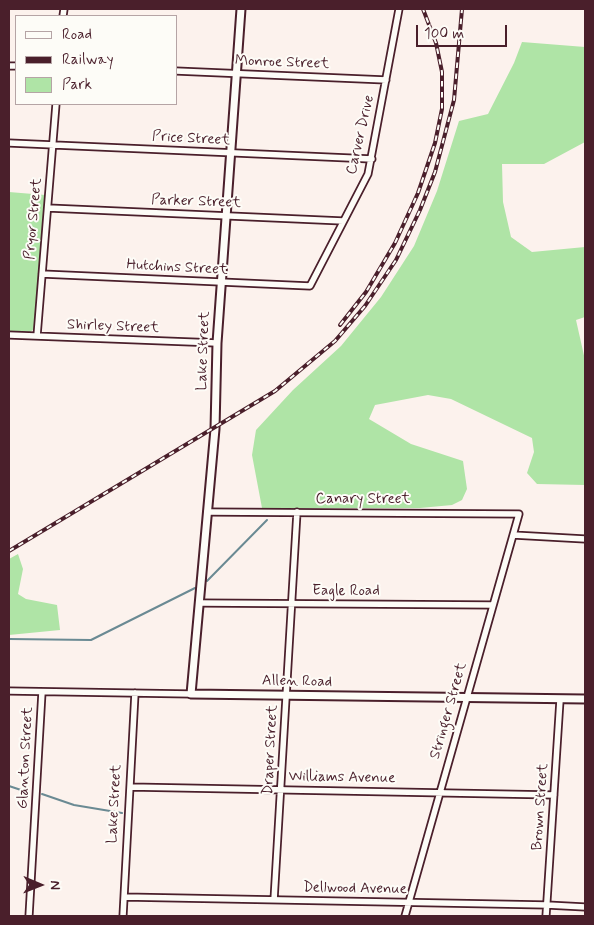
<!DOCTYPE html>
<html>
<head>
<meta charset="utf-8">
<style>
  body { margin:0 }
  #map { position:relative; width:594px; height:925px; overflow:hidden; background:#fcf2ed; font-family:Mynerve,sans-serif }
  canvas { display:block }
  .frame { position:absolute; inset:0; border:10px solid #4a1f2b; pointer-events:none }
  .legend { position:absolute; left:15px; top:15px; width:162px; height:90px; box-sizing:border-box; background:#fdfcf7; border:1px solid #b5a4a5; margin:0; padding:6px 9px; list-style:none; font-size:15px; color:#4a1f2b }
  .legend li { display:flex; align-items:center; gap:10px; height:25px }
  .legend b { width:25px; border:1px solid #b5a4a5 }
  .north { position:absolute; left:15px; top:860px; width:50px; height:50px; -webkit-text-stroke:4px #fdfcf7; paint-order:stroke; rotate:91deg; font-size:14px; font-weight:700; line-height:20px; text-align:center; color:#4a1f2b }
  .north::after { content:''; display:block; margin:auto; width:18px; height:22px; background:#4a1f2b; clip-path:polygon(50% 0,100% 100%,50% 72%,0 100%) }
  .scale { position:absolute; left:416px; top:25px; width:91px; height:22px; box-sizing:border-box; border:2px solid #4a1f2b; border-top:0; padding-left:6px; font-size:15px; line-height:18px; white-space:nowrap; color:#4a1f2b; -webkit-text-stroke:4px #fdfcf7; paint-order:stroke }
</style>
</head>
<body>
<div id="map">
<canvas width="594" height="925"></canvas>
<div class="frame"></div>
<ul class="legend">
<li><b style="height:6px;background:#fdfcf7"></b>Road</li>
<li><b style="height:6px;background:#4a1f2b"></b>Railway</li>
<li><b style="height:14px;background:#afe4a6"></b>Park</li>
</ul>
<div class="north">N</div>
<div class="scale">100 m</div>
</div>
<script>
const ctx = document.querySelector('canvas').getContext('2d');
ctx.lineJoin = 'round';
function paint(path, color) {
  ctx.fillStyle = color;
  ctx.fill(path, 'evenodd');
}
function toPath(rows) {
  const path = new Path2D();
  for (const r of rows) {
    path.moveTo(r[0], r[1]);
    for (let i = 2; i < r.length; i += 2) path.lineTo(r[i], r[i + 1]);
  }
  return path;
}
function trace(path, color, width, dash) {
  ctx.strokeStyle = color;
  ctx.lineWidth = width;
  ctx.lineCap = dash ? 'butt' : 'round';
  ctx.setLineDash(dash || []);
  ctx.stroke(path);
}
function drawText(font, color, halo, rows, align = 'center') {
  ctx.font = font + ' Mynerve,sans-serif';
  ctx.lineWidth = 4;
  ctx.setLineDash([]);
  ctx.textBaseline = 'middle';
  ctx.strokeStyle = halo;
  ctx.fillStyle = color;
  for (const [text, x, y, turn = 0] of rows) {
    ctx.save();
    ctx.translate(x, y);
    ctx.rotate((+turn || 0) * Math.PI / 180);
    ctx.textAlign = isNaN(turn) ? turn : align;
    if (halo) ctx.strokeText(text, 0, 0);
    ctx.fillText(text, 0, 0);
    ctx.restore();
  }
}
const green = toPath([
  [522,42,585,47,585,142,544,164,502,164,503,202,511,237,532,252,585,247,585,317,576,320,585,360,585,485,537,484,527,473,534,452,532,438,451,399,428,395,375,405,369,419,411,444,463,461,467,489,462,500,452,505,420,508,262,508,252,455,256,430,293,390,341,346,381,297,414,246,437,191,459,121,488,114,514,63],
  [9,192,45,195,34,329,30,332,9,331],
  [18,554,23,569,18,594,26,599,57,605,60,630,9,635,9,559]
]);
const stream = toPath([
  [207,581,267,520],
  [9,639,91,640,195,588],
  [9,786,27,792],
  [42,794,74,805,122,813]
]);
const minor = toPath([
  [63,16,64,9],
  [9,66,16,66],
  [176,71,386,80],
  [9,143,372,159],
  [48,208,343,221],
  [42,274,310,286,368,174,399,9],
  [9,335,217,343],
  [37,336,56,104],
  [207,512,519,514,405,916],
  [513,535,585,539],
  [199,603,493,605],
  [9,691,191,694],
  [130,787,554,795],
  [124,897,547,905,585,907],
  [274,900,297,512],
  [29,916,42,692],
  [123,916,135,693],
  [546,916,560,700]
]);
const tertiary = toPath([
  [241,9,217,343,215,429,191,694,585,699]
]);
const rail = toPath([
  [340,325,366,292,395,243,418,193,435,143,442,109,442,72,436,43,423,9],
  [9,551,275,391,335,341,365,306,396,260,420,210,435,172,454,100,462,9]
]);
const streetNames = [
  ["Monroe Street",282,63,2],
  ["Carver Drive",361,135,-77],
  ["Price Street",191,139,3],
  ["Parker Street",196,202,2],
  ["Pryor Street",34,219,-85],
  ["Hutchins Street",177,268,3],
  ["Shirley Street",113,327,2],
  ["Lake Street",204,351,-88],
  ["Canary Street",363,500],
  ["Eagle Road",346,592],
  ["Allen Road",297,682,1],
  ["Stringer Street",449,711,-74],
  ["Draper Street",271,750,-87],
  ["Glanton Street",26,758,-87],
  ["Williams Avenue",342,778,1],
  ["Lake Street",115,804,-87],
  ["Brown Street",541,807,-86],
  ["Dellwood Avenue",355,889,1]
];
paint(green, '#afe4a6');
trace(stream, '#6a8a93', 2);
trace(minor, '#4a1f2b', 9);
trace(tertiary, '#4a1f2b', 11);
trace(minor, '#fdfcf7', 5.5);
trace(tertiary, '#fdfcf7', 7);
trace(rail, '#4a1f2b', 4);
trace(rail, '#fdfcf7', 2, [5.5]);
drawText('15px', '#4a1f2b', '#fdfcf7', streetNames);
</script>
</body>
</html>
